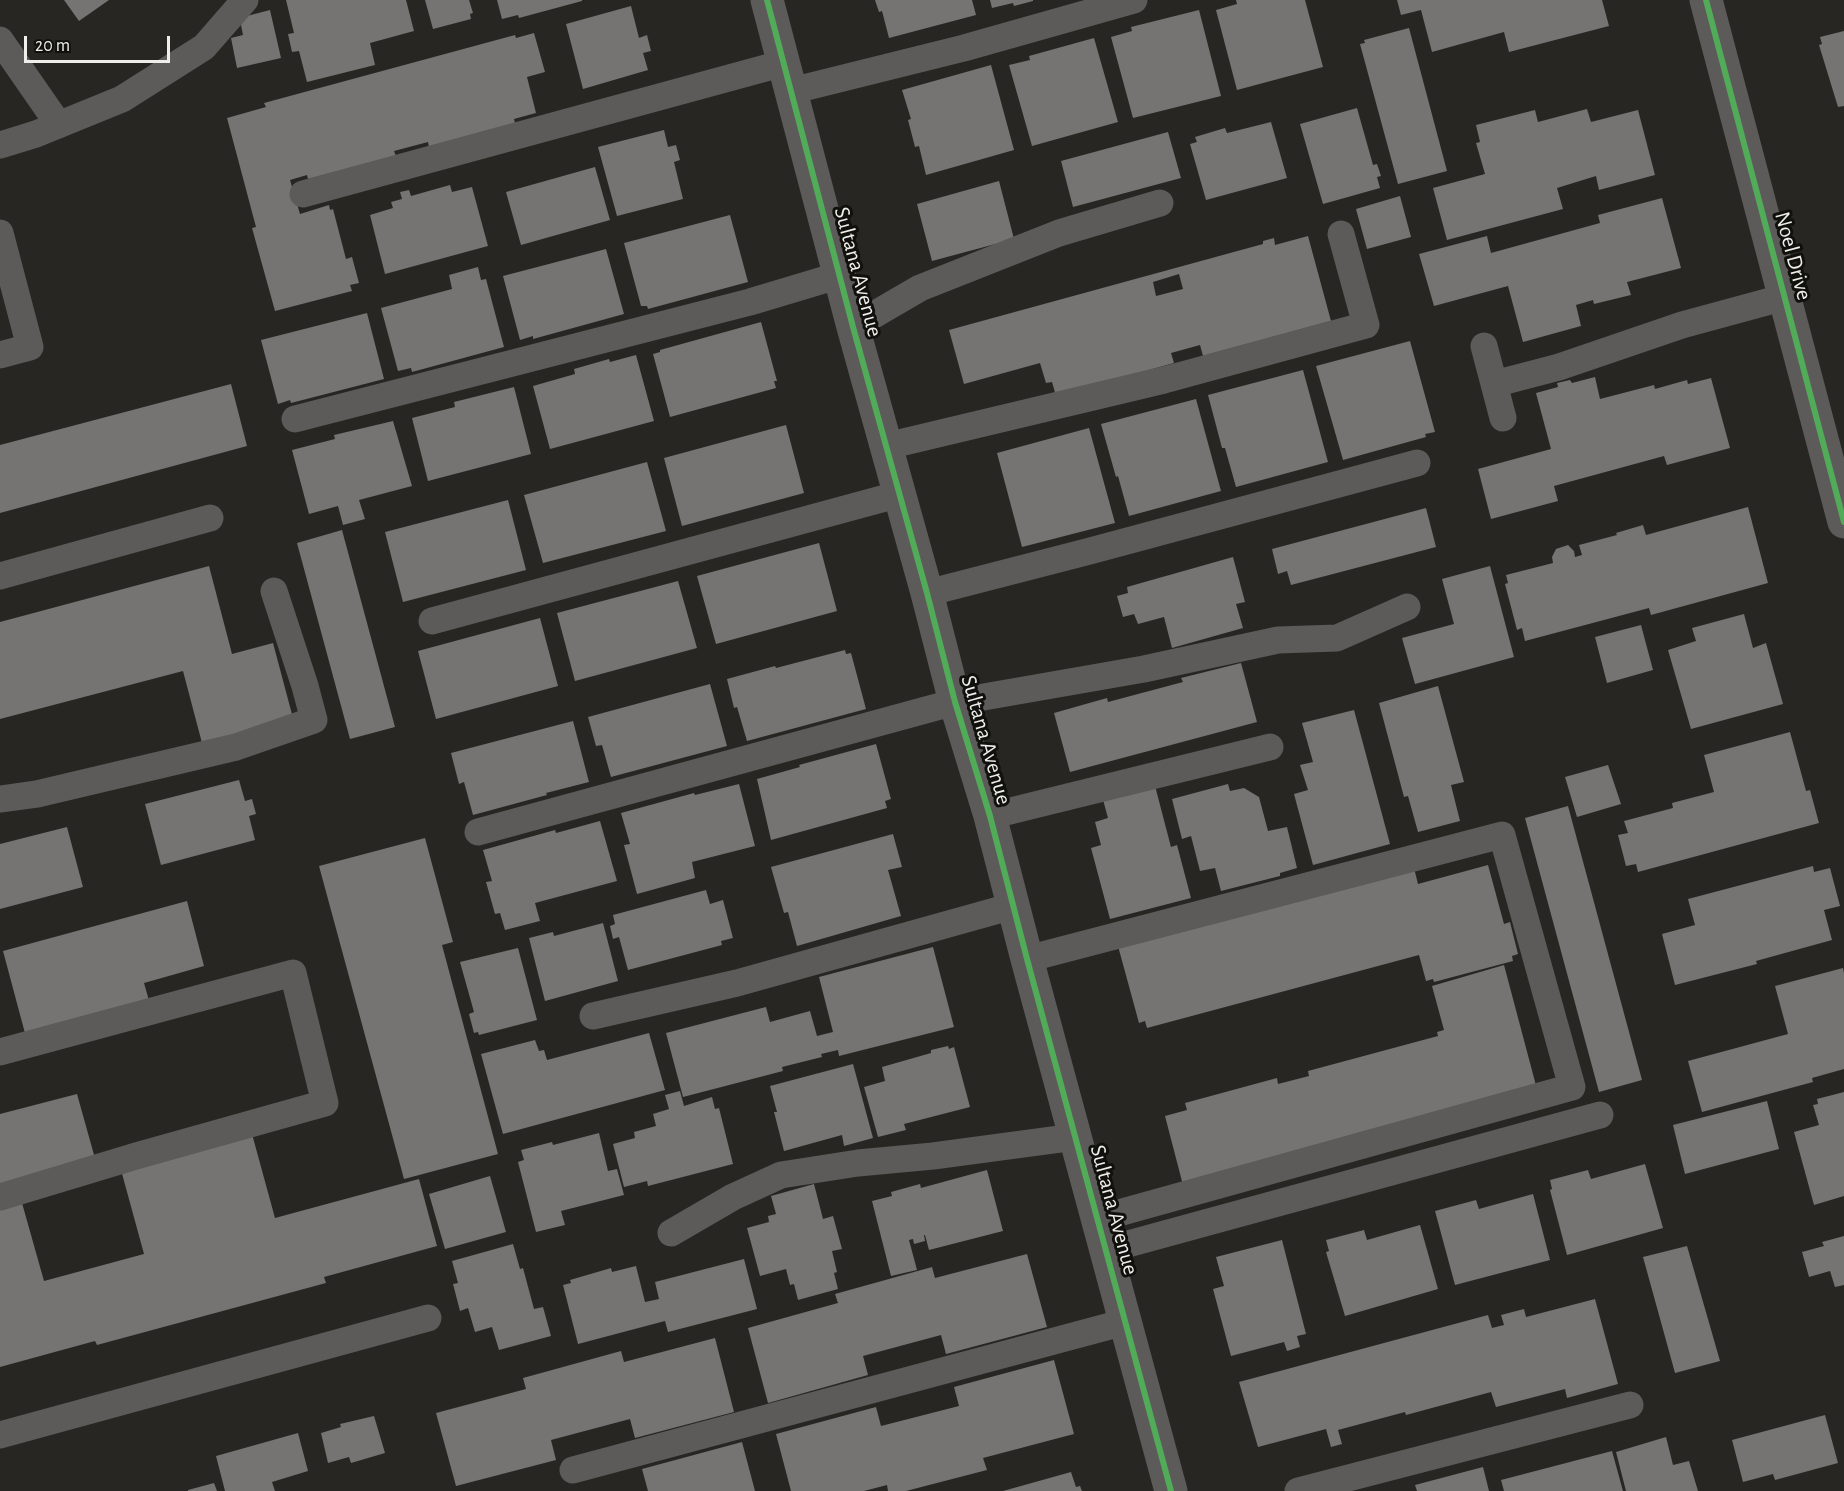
<!DOCTYPE html>
<html>
<head>
<meta charset="utf-8">
<style>
  body { margin:0 }
  #map { position:relative; width:1844px; height:1491px; overflow:hidden; background:#272622; font-family:"Alegreya Sans",sans-serif }
  canvas { display:block }
  .scale { position:absolute; left:24px; top:36px; width:146px; height:27px; box-sizing:border-box; border:3px solid #efeeea; border-top:0; padding-left:8px; font-size:18px; line-height:21px; white-space:nowrap; color:#efeeea; -webkit-text-stroke:4px #10100d; paint-order:stroke }
</style>
</head>
<body>
<div id="map">
<canvas width="1844" height="1491"></canvas>
<div class="scale">20 m</div>
</div>
<script>
const ctx = document.querySelector('canvas').getContext('2d');
ctx.lineJoin = 'round';
function paint(path, color) {
  ctx.fillStyle = color;
  ctx.fill(path, 'evenodd');
}
function toPath(rows) {
  const path = new Path2D();
  for (const r of rows) {
    path.moveTo(r[0], r[1]);
    for (let i = 2; i < r.length; i += 2) path.lineTo(r[i], r[i + 1]);
  }
  return path;
}
function trace(path, color, width, dash) {
  ctx.strokeStyle = color;
  ctx.lineWidth = width;
  ctx.lineCap = dash ? 'butt' : 'round';
  ctx.setLineDash(dash || []);
  ctx.stroke(path);
}
function drawText(font, color, halo, rows, align = 'center') {
  ctx.font = font + ' "Alegreya Sans",sans-serif';
  ctx.lineWidth = 6;
  ctx.setLineDash([]);
  ctx.textBaseline = 'middle';
  ctx.strokeStyle = halo;
  ctx.fillStyle = color;
  for (const [text, x, y, turn = 0] of rows) {
    ctx.save();
    ctx.translate(x, y);
    ctx.rotate((+turn || 0) * Math.PI / 180);
    ctx.textAlign = isNaN(turn) ? turn : align;
    if (halo) ctx.strokeText(text, 0, 0);
    ctx.fillText(text, 0, 0);
    ctx.restore();
  }
}
const building = toPath([
  [64,0,109,0,79,21],
  [286,0,406,0,414,31,370,43,375,65,307,82,299,51,292,52,288,34,294,33],
  [425,0,469,0,473,13,470,14,471,19,433,29],
  [497,0,582,0,582,1,519,18,518,15,502,19],
  [875,0,972,0,976,15,889,38,882,11,879,12],
  [990,0,1033,0,1033,1,1014,6,1013,3,992,8],
  [1236,0,1305,0,1323,67,1237,90,1216,10,1237,4],
  [1397,0,1602,0,1609,26,1509,52,1504,32,1432,52,1421,10,1401,15],
  [631,6,639,38,647,35,651,51,643,53,648,70,583,89,566,24],
  [270,10,281,58,237,68,231,38,243,35,241,25,247,16],
  [1199,10,1221,96,1133,118,1111,37,1132,31,1131,27],
  [1409,28,1447,171,1398,184,1360,44,1365,43,1364,40],
  [1844,31,1844,106,1838,107,1819,45,1822,44,1820,37],
  [534,33,545,72,527,77,536,113,514,119,515,123,429,147,428,142,394,151,396,156,308,179,307,175,290,180,300,214,329,205,330,210,333,209,346,259,352,257,359,283,350,285,352,291,275,311,252,228,256,227,227,118,266,107,264,103,515,35,516,38],
  [1094,38,1118,122,1032,146,1009,65,1030,60,1029,56],
  [991,65,1014,150,926,175,919,146,915,147,908,120,911,119,902,90],
  [1357,108,1373,165,1377,164,1381,176,1377,177,1380,188,1323,204,1300,124],
  [1587,109,1591,122,1638,110,1655,175,1599,190,1596,176,1557,188,1563,209,1447,240,1433,188,1485,174,1476,143,1480,142,1476,125,1535,110,1538,122],
  [1271,122,1287,178,1206,200,1190,144,1197,142,1195,137,1225,128,1227,133],
  [664,130,668,147,676,145,680,160,674,162,683,199,617,216,598,147],
  [1168,132,1181,178,1073,207,1061,161],
  [595,167,610,220,521,245,506,192],
  [999,181,1014,239,932,261,917,204],
  [450,185,452,192,472,187,488,246,385,274,370,215,393,208,391,202,402,199,400,192,409,190,411,196],
  [1400,196,1411,237,1367,249,1356,209],
  [1662,198,1681,268,1627,282,1631,295,1594,304,1593,300,1576,305,1581,326,1523,342,1508,286,1434,306,1419,254,1487,236,1491,253,1600,223,1598,215],
  [730,215,748,282,648,309,647,306,641,306,624,243],
  [1308,236,1331,321,1203,356,1200,345,1171,353,1174,363,1056,396,1052,382,1046,383,1040,363,964,384,949,330,1263,244,1263,241,1274,238,1275,245],
  [1179,274,1183,289,1156,296,1153,282],
  [606,249,624,314,533,339,533,336,520,340,503,276],
  [478,267,481,280,486,279,504,347,412,372,411,368,398,371,381,308,452,289,449,275],
  [367,313,384,379,291,403,290,400,278,404,261,340],
  [761,322,777,381,774,381,776,388,670,417,653,354,660,352,660,350],
  [1410,341,1435,432,1425,434,1426,437,1343,460,1316,366],
  [636,355,654,421,550,449,533,386,575,374,574,369,609,359,610,362],
  [1303,370,1328,462,1236,487,1225,448,1222,448,1208,395],
  [1595,377,1600,399,1654,385,1655,389,1687,380,1688,384,1711,378,1730,448,1667,465,1664,456,1554,486,1558,501,1491,519,1478,469,1551,449,1536,393,1558,387,1557,383,1570,380,1572,383],
  [231,384,247,446,0,513,0,445],
  [514,387,531,454,428,481,412,418,455,407,454,402],
  [1196,399,1221,491,1129,516,1118,476,1116,477,1101,424],
  [393,421,412,486,359,500,365,519,343,525,338,506,309,514,292,450,335,439,334,435],
  [786,425,804,493,682,526,664,458],
  [1089,428,1115,523,1022,547,997,453],
  [647,462,666,531,543,563,524,495],
  [508,500,526,570,403,602,385,532],
  [1748,507,1768,583,1651,615,1649,608,1525,641,1522,628,1517,630,1505,584,1508,583,1506,575,1553,563,1552,557,1556,549,1568,545,1574,551,1575,557,1582,555,1579,545,1617,535,1616,533,1643,525,1646,535],
  [1426,508,1436,547,1291,585,1287,571,1278,574,1272,549],
  [342,530,395,727,350,739,297,543],
  [819,543,837,611,716,644,697,576],
  [1233,557,1245,602,1236,604,1243,628,1172,648,1164,617,1138,624,1134,614,1123,617,1117,596,1128,593,1127,587],
  [209,566,232,654,273,643,293,718,202,743,183,671,0,719,0,622],
  [1490,566,1514,657,1415,684,1402,638,1454,624,1442,579],
  [678,581,697,648,575,681,557,613],
  [1744,614,1753,648,1766,643,1783,704,1691,729,1668,650,1696,641,1692,628],
  [540,618,558,686,436,719,418,651],
  [1641,625,1653,670,1607,683,1595,637],
  [845,650,846,654,851,653,866,709,747,741,737,707,734,708,727,679,775,666,776,668],
  [1241,663,1257,722,1070,772,1054,713,1107,698,1108,702,1183,682,1181,678],
  [710,684,727,746,611,777,602,745,596,746,588,717],
  [1438,686,1464,782,1451,785,1460,821,1418,832,1408,796,1404,797,1379,703],
  [1354,710,1390,844,1313,865,1294,794,1308,790,1300,765,1313,762,1302,723],
  [573,721,589,782,546,793,547,795,473,815,464,782,459,784,451,753],
  [1790,732,1806,791,1810,790,1819,823,1638,872,1636,864,1626,866,1618,835,1628,833,1624,821,1673,808,1672,803,1714,792,1704,755],
  [876,744,891,799,885,801,887,808,771,840,757,779,800,767,799,765],
  [1608,765,1621,804,1577,817,1565,777],
  [239,780,245,801,252,799,256,814,249,816,255,840,161,865,145,804],
  [1154,782,1171,847,1177,845,1191,898,1110,919,1091,848,1101,845,1095,822,1108,818,1102,796],
  [739,784,755,846,692,862,695,878,637,894,624,845,630,844,621,813,694,793,695,795],
  [1228,784,1230,791,1244,788,1259,797,1268,831,1287,827,1297,868,1280,873,1280,876,1221,891,1215,868,1200,871,1191,836,1182,839,1172,799],
  [1568,806,1642,1080,1599,1092,1525,818],
  [600,821,617,881,535,903,540,921,505,930,500,913,495,914,486,882,492,881,483,850,555,830,556,833],
  [67,827,83,887,0,909,0,844],
  [893,834,902,867,888,870,901,916,797,946,788,912,784,913,771,867],
  [425,838,453,942,442,945,498,1154,404,1179,319,866],
  [1488,865,1504,924,1510,922,1518,954,1512,956,1513,961,1434,982,1433,979,1426,981,1419,955,1147,1028,1145,1021,1139,1023,1118,946,1414,868,1418,884],
  [1813,866,1814,872,1830,868,1840,906,1824,910,1832,940,1756,961,1757,964,1675,985,1662,934,1695,925,1688,899],
  [706,890,710,904,723,900,733,938,721,941,722,945,628,970,619,937,613,939,610,926,615,924,613,915],
  [187,901,204,966,144,983,150,1004,26,1037,3,951],
  [603,923,618,981,545,1001,529,938,553,932,554,936],
  [933,947,954,1027,839,1056,838,1050,821,1054,822,1057,782,1067,783,1071,683,1097,666,1033,766,1007,770,1022,810,1011,817,1036,833,1032,819,977],
  [518,948,537,1020,479,1035,478,1032,474,1033,469,1014,474,1012,460,962],
  [1504,965,1538,1093,1184,1189,1165,1116,1187,1110,1185,1103,1277,1078,1278,1084,1309,1076,1308,1071,1438,1036,1437,1032,1444,1030,1432,986],
  [1843,968,1844,973,1844,1069,1812,1078,1813,1082,1702,1112,1688,1061,1788,1034,1775,986],
  [649,1033,665,1090,503,1134,481,1054,535,1040,539,1051,544,1050,547,1060],
  [948,1046,949,1049,954,1047,970,1107,904,1124,906,1130,878,1137,864,1087,885,1081,882,1067,931,1053,931,1050],
  [853,1064,873,1138,844,1146,842,1135,784,1151,774,1112,777,1112,770,1086],
  [680,1091,684,1106,712,1097,715,1109,719,1108,733,1164,648,1186,647,1181,624,1187,613,1144,635,1138,634,1132,656,1126,653,1114,669,1109,665,1095],
  [1844,1092,1844,1196,1814,1205,1794,1132,1819,1125,1813,1105,1818,1104,1817,1099],
  [77,1094,96,1162,0,1190,0,1114],
  [1767,1101,1779,1149,1685,1174,1673,1125],
  [599,1133,608,1171,617,1169,624,1195,561,1211,565,1225,536,1232,518,1162,524,1160,521,1150,552,1142,553,1145],
  [252,1134,275,1218,419,1179,437,1246,324,1277,326,1283,97,1345,95,1341,0,1367,0,1209,22,1203,44,1281,144,1254,121,1170],
  [1645,1164,1663,1228,1567,1255,1550,1190,1552,1189,1550,1180,1588,1170,1591,1179],
  [987,1170,1003,1231,929,1250,925,1235,924,1235,925,1241,914,1244,913,1239,909,1240,917,1270,891,1276,872,1201,892,1196,891,1192,920,1184,921,1188],
  [490,1176,506,1232,445,1249,429,1194],
  [814,1184,823,1219,833,1216,842,1249,832,1251,837,1272,834,1273,838,1289,798,1300,794,1284,790,1285,786,1269,760,1276,747,1228,769,1222,768,1216,776,1214,771,1196],
  [1533,1194,1550,1260,1455,1285,1435,1211,1476,1200,1479,1209],
  [1420,1225,1438,1289,1345,1316,1326,1252,1329,1251,1326,1240,1364,1230,1367,1240],
  [1844,1236,1844,1285,1835,1287,1830,1271,1809,1277,1802,1252,1824,1246,1822,1242],
  [1282,1240,1306,1334,1297,1336,1300,1347,1287,1351,1284,1342,1231,1356,1213,1289,1224,1286,1216,1257],
  [513,1244,520,1269,523,1268,534,1309,543,1307,551,1336,499,1350,492,1327,475,1332,468,1308,460,1311,453,1284,458,1283,452,1261],
  [1687,1246,1720,1361,1675,1373,1643,1257],
  [1027,1254,1047,1327,946,1354,941,1335,863,1356,868,1375,768,1403,748,1328,838,1303,835,1294,932,1267,935,1278],
  [744,1259,757,1309,668,1332,665,1321,578,1344,563,1285,571,1283,570,1280,611,1268,612,1272,636,1266,645,1302,659,1299,655,1282],
  [1595,1299,1618,1384,1567,1398,1565,1389,1496,1407,1491,1392,1406,1415,1405,1412,1338,1430,1342,1444,1331,1447,1326,1429,1258,1447,1239,1382,1488,1315,1492,1328,1504,1325,1501,1315,1524,1309,1526,1317],
  [715,1338,734,1412,635,1438,630,1419,551,1440,556,1460,456,1486,436,1413,526,1389,523,1378,621,1351,624,1362],
  [1054,1360,1074,1434,983,1458,987,1470,906,1491,888,1491,887,1485,864,1491,791,1491,776,1434,876,1407,881,1426,959,1406,954,1387],
  [1825,1415,1838,1463,1775,1480,1773,1474,1743,1482,1732,1440],
  [374,1416,385,1453,351,1463,349,1457,328,1463,321,1433,341,1427,340,1424],
  [298,1433,308,1471,272,1482,275,1491,225,1491,216,1456],
  [1666,1437,1673,1465,1689,1461,1698,1491,1626,1491,1616,1452],
  [742,1442,755,1491,648,1491,642,1469],
  [1612,1451,1623,1491,1504,1491,1501,1480],
  [1483,1467,1489,1491,1417,1491,1415,1485],
  [1071,1472,1076,1487,1080,1486,1082,1491,1003,1491],
  [214,1483,217,1491,188,1491,188,1490]
]);
const service = toPath([
  [0,40,59,125],
  [791,91,964,48,1134,0],
  [0,145,36,134,122,99,204,47,245,0],
  [303,194,784,63],
  [0,233,30,347,0,355],
  [853,327,920,288,1059,233,1160,203],
  [1484,346,1503,418],
  [1494,384,1559,367,1682,325,1785,297],
  [295,419,750,302,840,275],
  [887,446,1164,380,1366,325,1341,234],
  [0,576,210,518],
  [927,593,1090,551,1417,463],
  [432,621,900,494],
  [0,799,37,794,236,747,314,720,305,686,274,591],
  [990,816,1270,747],
  [478,832,955,702,1144,669,1278,640,1337,638,1407,607],
  [1027,959,1502,835,1572,1087,1097,1219],
  [593,1016,737,983,1013,906],
  [0,1052,293,973,325,1103,136,1156,0,1197],
  [671,1233,733,1197,781,1175,858,1163,933,1156,1075,1137],
  [1106,1250,1600,1115],
  [0,1435,428,1318],
  [573,1470,1125,1322],
  [1298,1491,1630,1405]
]);
const minor = toPath([
  [767,0,853,327,927,593,955,702,990,816,1027,959,1171,1491],
  [1706,0,1844,522]
]);
const cycleway = toPath([
  [767,0,853,327,927,593,955,702,990,816,1027,959,1171,1491],
  [1706,0,1844,522]
]);
const streetNames = [
  ["Noel Drive",1793,256,75],
  ["Sultana Avenue",858,272,75],
  ["Sultana Avenue",986,740,74],
  ["Sultana Avenue",1114,1210,75]
];
paint(building, '#757473');
trace(service, '#5c5b59', 27);
trace(minor, '#5c5b59', 33);
trace(cycleway, '#51ab58', 6);
drawText('22px', '#efeeea', '#10100d', streetNames);
</script>
</body>
</html>
